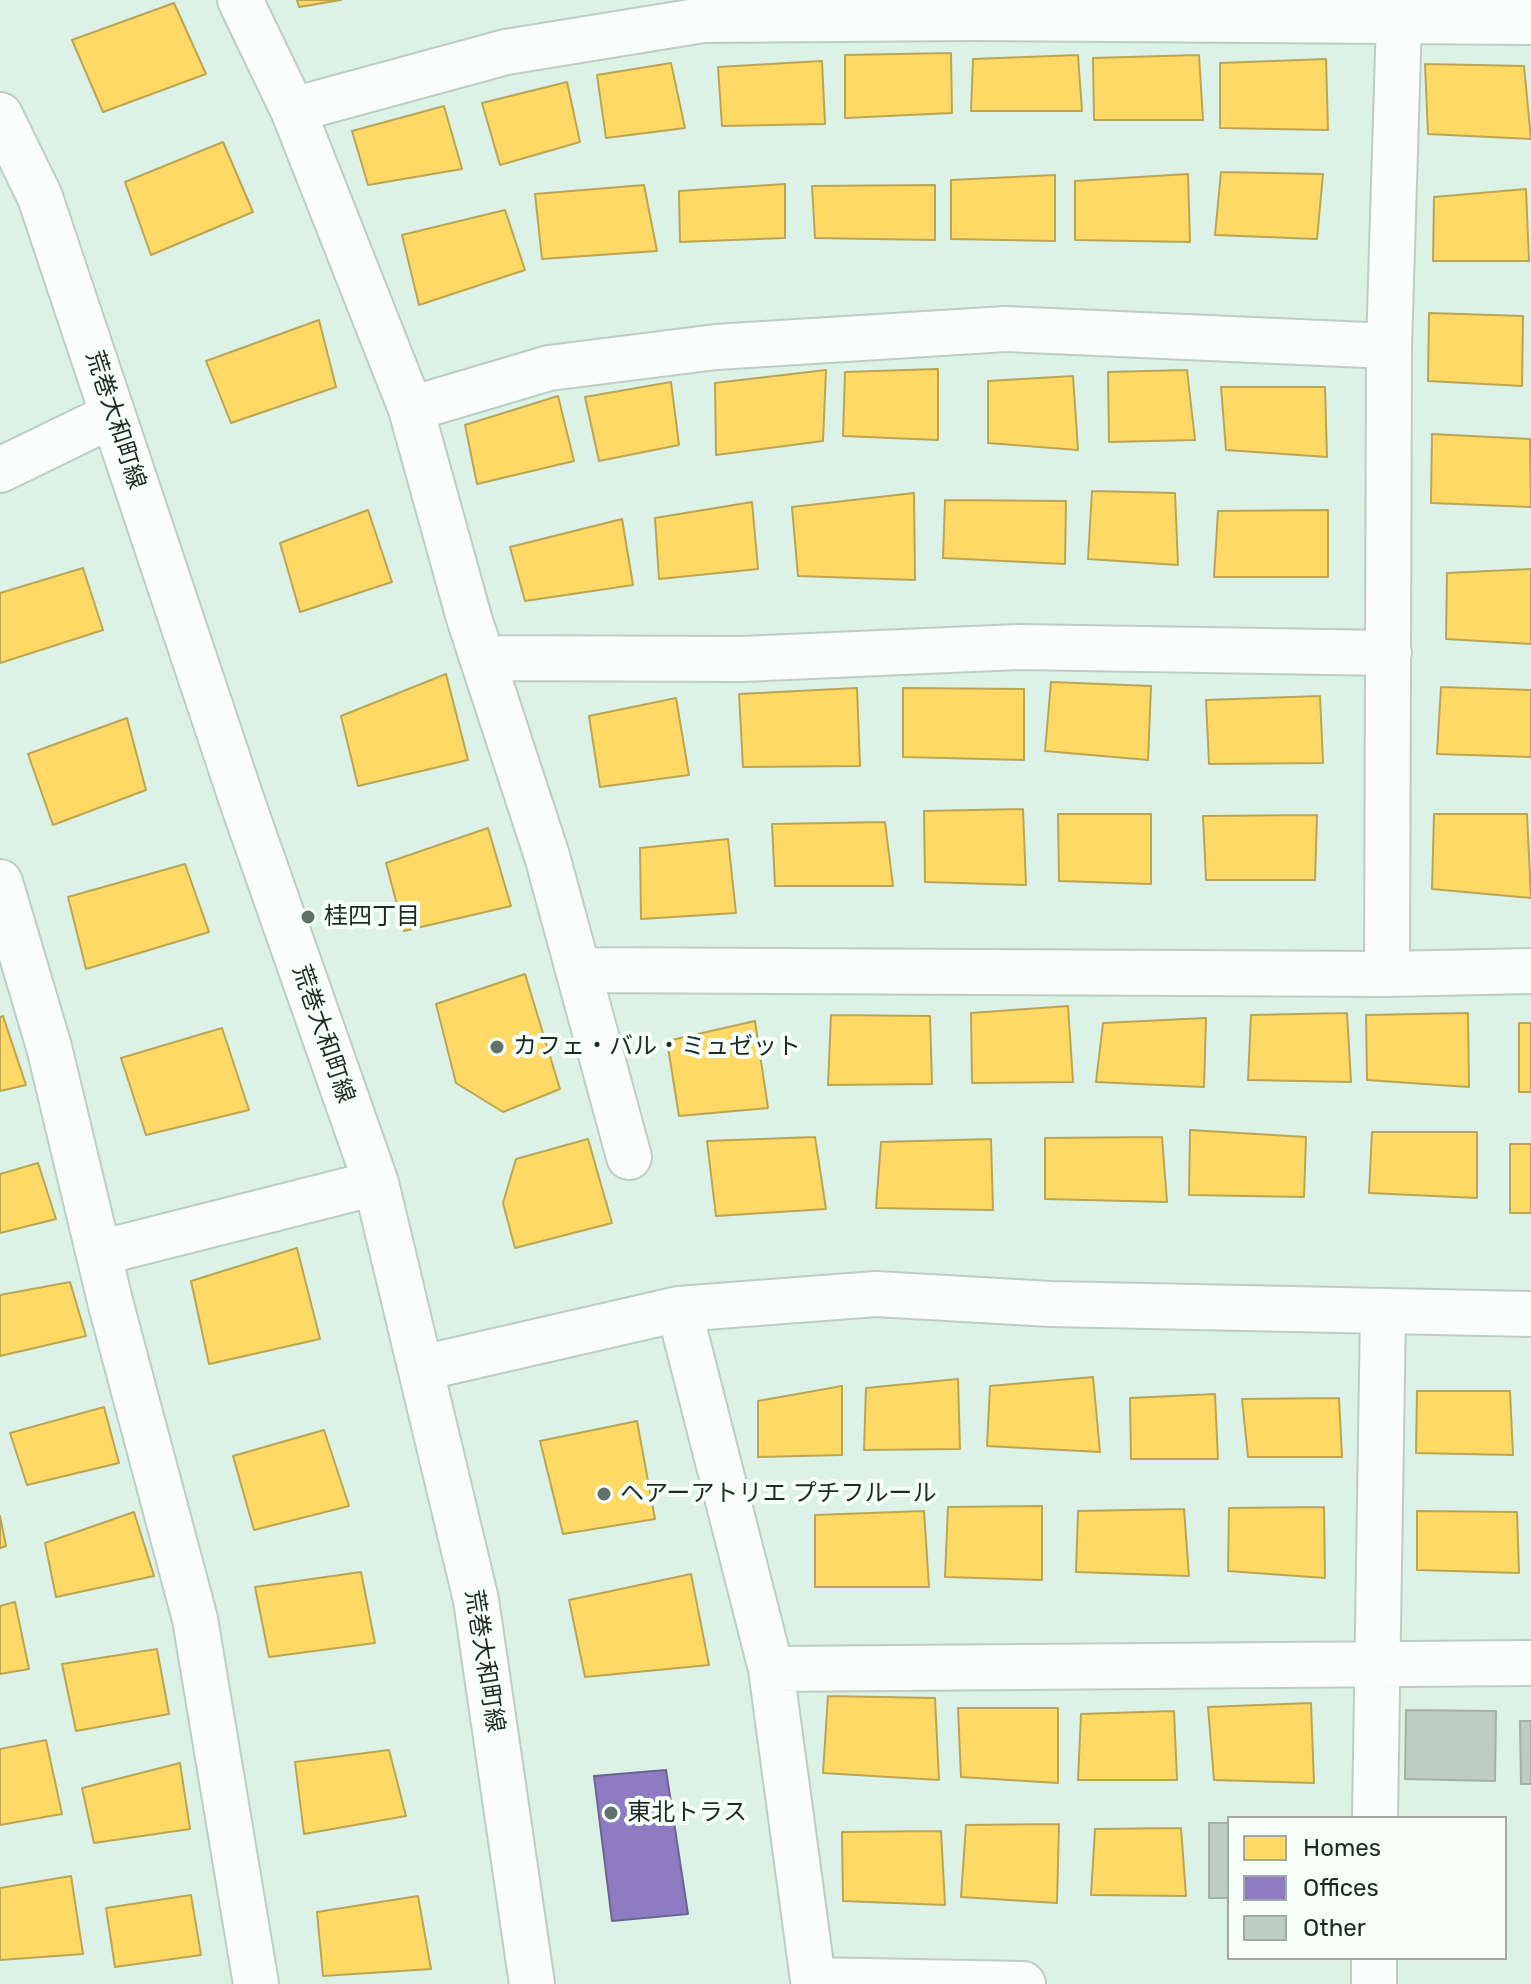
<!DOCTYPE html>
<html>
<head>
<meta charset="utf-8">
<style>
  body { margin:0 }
  #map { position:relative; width:1531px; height:1984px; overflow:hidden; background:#dcf2e7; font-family:Rubik,sans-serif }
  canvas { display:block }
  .legend { position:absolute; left:1227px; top:1816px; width:280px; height:144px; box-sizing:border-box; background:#f7fffb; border:2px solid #a0aaa5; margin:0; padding:10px 14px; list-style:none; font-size:24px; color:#1d2b24 }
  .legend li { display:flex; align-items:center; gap:16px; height:40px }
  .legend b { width:40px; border:2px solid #a0aaa5 }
</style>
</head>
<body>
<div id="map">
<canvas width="1531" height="1984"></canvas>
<ul class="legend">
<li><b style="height:22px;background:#ffd966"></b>Homes</li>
<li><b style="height:22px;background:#8e7cc3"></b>Offices</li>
<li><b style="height:22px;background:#becdc2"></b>Other</li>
</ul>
</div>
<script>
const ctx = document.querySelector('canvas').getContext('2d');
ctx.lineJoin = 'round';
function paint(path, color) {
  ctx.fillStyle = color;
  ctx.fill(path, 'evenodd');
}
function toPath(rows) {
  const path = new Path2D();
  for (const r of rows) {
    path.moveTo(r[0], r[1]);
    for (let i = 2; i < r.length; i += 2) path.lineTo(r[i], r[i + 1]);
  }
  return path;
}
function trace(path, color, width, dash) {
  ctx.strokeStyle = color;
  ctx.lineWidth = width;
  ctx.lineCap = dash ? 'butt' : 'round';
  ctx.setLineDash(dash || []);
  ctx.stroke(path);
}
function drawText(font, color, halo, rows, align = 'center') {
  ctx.font = font + ' Rubik,"Noto Sans JP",sans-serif';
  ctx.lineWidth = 8;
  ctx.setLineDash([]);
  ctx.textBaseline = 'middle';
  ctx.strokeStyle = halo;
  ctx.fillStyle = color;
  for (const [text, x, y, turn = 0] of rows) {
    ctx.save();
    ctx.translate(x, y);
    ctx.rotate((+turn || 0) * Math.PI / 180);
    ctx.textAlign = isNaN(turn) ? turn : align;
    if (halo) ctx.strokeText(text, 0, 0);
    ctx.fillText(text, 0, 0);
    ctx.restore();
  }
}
const homes = toPath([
  [297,0,341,0,299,7,297,0],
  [174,3,206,74,103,112,72,40,174,3],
  [951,53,952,113,845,118,845,55,951,53],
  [1078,55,1082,111,971,111,973,59,1078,55],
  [1199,55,1203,120,1094,120,1093,58,1199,55],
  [1326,59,1328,130,1220,128,1220,63,1326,59],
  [822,61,825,124,722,126,718,67,822,61],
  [671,63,685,128,606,138,597,75,671,63],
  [1425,64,1524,66,1531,139,1428,134,1425,64],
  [567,82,580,142,500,165,482,103,567,82],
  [444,106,462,169,368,185,352,131,444,106],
  [223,142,253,212,151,255,125,182,223,142],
  [1221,172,1323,174,1317,239,1215,235,1221,172],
  [1188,174,1190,242,1075,240,1075,181,1188,174],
  [1055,175,1055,241,951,239,951,180,1055,175],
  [785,184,785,238,680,242,679,191,785,184],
  [644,185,657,251,542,259,535,194,644,185],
  [935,185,935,240,815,238,812,186,935,185],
  [1526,189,1529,261,1433,261,1434,197,1526,189],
  [505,210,525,270,419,305,402,235,505,210],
  [1429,313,1523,316,1522,386,1428,381,1429,313],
  [319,320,336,387,231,423,206,361,319,320],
  [938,369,938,440,843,436,845,372,938,369],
  [826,370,823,441,716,455,715,383,826,370],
  [1187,370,1195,440,1109,442,1108,372,1187,370],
  [1073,376,1078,450,988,443,988,381,1073,376],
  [671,382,679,445,599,461,585,397,671,382],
  [1221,387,1325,387,1327,457,1226,450,1221,387],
  [558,396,574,461,477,484,465,425,558,396],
  [1432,434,1530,439,1531,507,1431,503,1432,434],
  [1092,491,1175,493,1178,565,1088,559,1092,491],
  [914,493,915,580,798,576,792,507,914,493],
  [945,500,1066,501,1065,564,943,558,945,500],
  [752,502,758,569,659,579,655,518,752,502],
  [368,510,392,582,300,612,280,543,368,510],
  [1328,510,1328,577,1214,577,1218,511,1328,510],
  [622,519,633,585,525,601,510,547,622,519],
  [83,568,103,630,0,663,0,593,83,568],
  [1531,569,1531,644,1446,639,1447,573,1531,569],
  [446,674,468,760,358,786,341,716,446,674],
  [1051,682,1151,686,1148,760,1045,751,1051,682],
  [1441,687,1531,690,1531,757,1437,754,1441,687],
  [857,688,860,766,743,767,739,694,857,688],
  [903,688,1024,689,1024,760,903,757,903,688],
  [1320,696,1323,763,1209,764,1206,700,1320,696],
  [676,698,689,775,600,787,589,716,676,698],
  [127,718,146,790,53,825,28,754,127,718],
  [1023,809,1026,885,925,882,924,811,1023,809],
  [1058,814,1151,814,1151,884,1059,881,1058,814],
  [1434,814,1527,814,1531,898,1432,889,1434,814],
  [1317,815,1315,880,1206,880,1203,816,1317,815],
  [885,822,893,886,775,886,772,824,885,822],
  [488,828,511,906,404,931,386,863,488,828],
  [728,839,736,913,641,919,640,848,728,839],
  [185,864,209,932,86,969,68,897,185,864],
  [525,974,560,1089,503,1112,456,1083,436,1004,525,974],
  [1068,1006,1073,1082,972,1083,971,1013,1068,1006],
  [1347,1013,1351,1082,1248,1080,1251,1015,1347,1013],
  [1468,1013,1469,1087,1367,1080,1366,1015,1468,1013],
  [831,1015,930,1016,932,1084,828,1085,831,1015],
  [3,1016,26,1085,0,1091,0,1017,3,1016],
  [1206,1018,1204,1087,1096,1082,1103,1023,1206,1018],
  [755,1021,768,1108,679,1116,667,1041,755,1021],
  [1519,1023,1531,1023,1531,1092,1519,1092,1519,1023],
  [222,1028,249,1110,146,1135,121,1058,222,1028],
  [1190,1130,1306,1137,1304,1197,1189,1195,1190,1130],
  [1372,1132,1477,1132,1477,1198,1369,1193,1372,1132],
  [815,1137,826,1209,716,1216,707,1141,815,1137],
  [1162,1137,1167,1202,1045,1199,1045,1138,1162,1137],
  [588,1139,612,1223,515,1248,503,1203,516,1159,588,1139],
  [991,1139,993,1210,876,1208,881,1142,991,1139],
  [1510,1144,1531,1144,1531,1213,1510,1213,1510,1144],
  [38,1163,56,1219,0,1233,0,1174,38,1163],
  [297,1248,320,1339,209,1364,191,1281,297,1248],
  [70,1282,86,1336,0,1356,0,1295,70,1282],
  [1093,1377,1100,1452,987,1446,990,1386,1093,1377],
  [958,1379,960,1449,864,1450,866,1388,958,1379],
  [842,1386,842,1455,758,1457,758,1401,842,1386],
  [1417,1391,1510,1391,1513,1455,1416,1453,1417,1391],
  [1215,1394,1218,1459,1131,1459,1130,1398,1215,1394],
  [1339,1398,1342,1457,1248,1457,1242,1399,1339,1398],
  [104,1407,119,1463,27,1485,10,1433,104,1407],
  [637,1421,655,1519,563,1534,540,1441,637,1421],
  [324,1430,349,1506,254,1530,233,1456,324,1430],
  [1042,1506,1042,1580,945,1577,948,1507,1042,1506],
  [1324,1507,1325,1578,1228,1571,1229,1508,1324,1507],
  [1184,1509,1189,1576,1076,1572,1078,1511,1184,1509],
  [924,1511,929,1587,815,1587,815,1515,924,1511],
  [1417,1511,1517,1512,1519,1573,1417,1570,1417,1511],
  [134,1512,154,1576,56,1597,45,1543,134,1512],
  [0,1516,6,1546,0,1548,0,1516],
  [361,1572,375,1643,269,1657,255,1587,361,1572],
  [691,1574,709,1665,585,1677,569,1600,691,1574],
  [15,1602,29,1669,0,1674,0,1606,15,1602],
  [157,1649,169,1714,76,1731,62,1664,157,1649],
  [828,1696,935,1698,939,1780,823,1773,828,1696],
  [1311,1703,1314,1783,1214,1780,1208,1707,1311,1703],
  [958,1708,1058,1708,1058,1783,961,1777,958,1708],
  [1174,1711,1177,1780,1078,1780,1081,1714,1174,1711],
  [46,1740,62,1814,0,1825,0,1749,46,1740],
  [389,1750,406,1816,304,1834,295,1762,389,1750],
  [180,1763,190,1829,94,1843,82,1788,180,1763],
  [1059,1824,1057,1903,961,1897,966,1825,1059,1824],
  [1181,1828,1186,1896,1091,1895,1095,1829,1181,1828],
  [941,1831,945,1905,843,1901,842,1832,941,1831],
  [71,1876,83,1954,0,1960,0,1888,71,1876],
  [191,1895,201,1955,115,1967,106,1908,191,1895],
  [418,1896,431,1969,323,1976,317,1912,418,1896]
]);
const offices = toPath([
  [666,1770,688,1914,612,1921,594,1776,666,1770]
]);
const building = toPath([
  [1406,1710,1496,1711,1495,1781,1405,1779,1406,1710],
  [1520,1721,1531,1721,1531,1784,1521,1784,1520,1721],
  [1209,1823,1229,1823,1229,1898,1209,1898,1209,1823]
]);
const minor = toPath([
  [240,0,293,110,411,409,469,618,547,856,629,1157],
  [293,110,506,52,703,20,972,18,1531,22],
  [0,115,40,197,243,804,376,1183,476,1600,532,1984],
  [411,409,549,368,716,347,1006,329,1389,346],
  [0,470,113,415],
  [482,658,742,659,1018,647,1389,653],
  [0,882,49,1047,111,1305,195,1619,256,1984],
  [579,970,1387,974,1531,971],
  [1387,974,1389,346,1399,20],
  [99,1253,376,1183],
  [679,1309,771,1669,813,1980,1023,1984],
  [422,1368,679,1309,876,1294,1051,1304,1531,1314],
  [771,1669,1531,1663],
  [1375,1818,1383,1311],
  [1374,1984,1374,1958]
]);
const markers = [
  [308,917,8,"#607168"],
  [497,1047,8,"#607168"],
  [604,1494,8,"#607168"],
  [611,1813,8,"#607168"]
];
const streetNames = [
  ["荒巻大和町線",115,420,72],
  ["荒巻大和町線",323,1034,71],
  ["荒巻大和町線",484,1661,81]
];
const poiNames = [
  ["桂四丁目",324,917],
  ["カフェ・バル・ミュゼット",513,1047],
  ["ヘアーアトリエ プチフルール",620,1494],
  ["東北トラス",627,1813]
];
paint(homes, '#ffd966');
trace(homes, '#bba552', 2);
paint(offices, '#8e7cc3');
trace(offices, '#6c6493', 2);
paint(building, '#becdc2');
trace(building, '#a2b0a6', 2);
trace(minor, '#bccdc5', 48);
trace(minor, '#fafdfb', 44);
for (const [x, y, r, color] of markers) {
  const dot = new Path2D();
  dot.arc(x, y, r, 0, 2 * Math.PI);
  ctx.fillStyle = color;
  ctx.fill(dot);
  trace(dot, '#f7fffb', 3);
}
drawText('24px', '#1d2b24', '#f7fffb', streetNames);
drawText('24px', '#1d2b24', '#f7fffb', poiNames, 'left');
</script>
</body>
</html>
